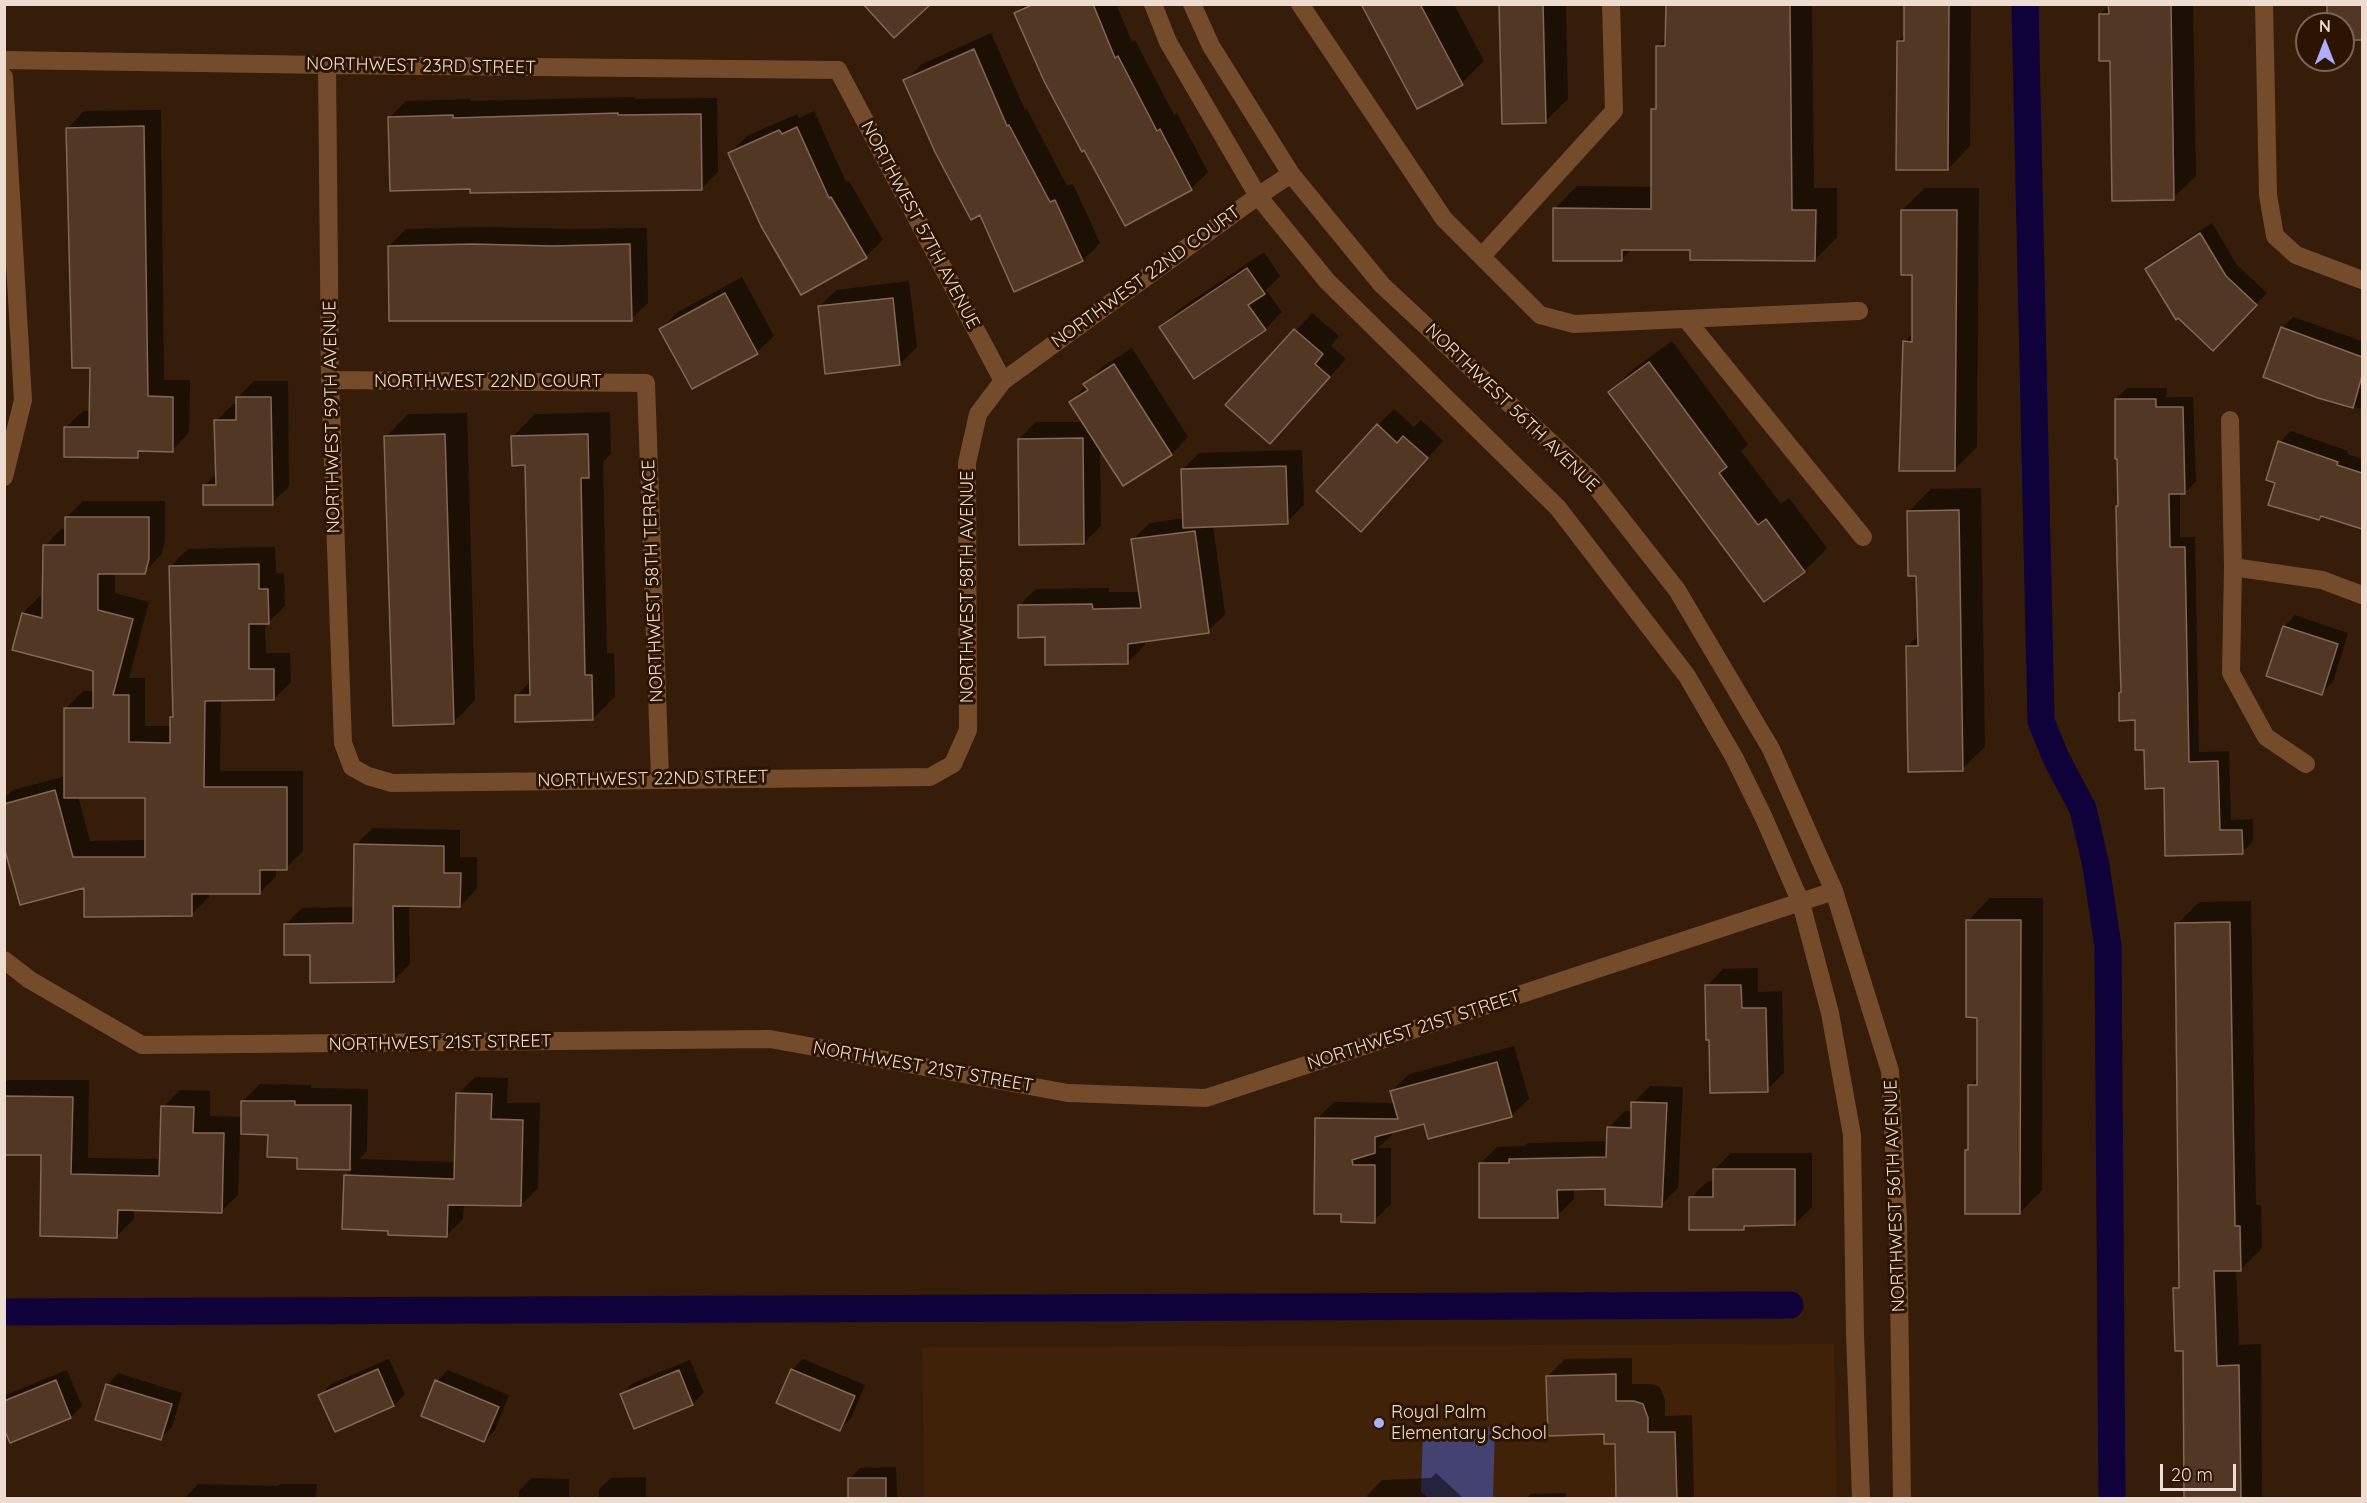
<!DOCTYPE html>
<html>
<head>
<meta charset="utf-8">
<style>
  body { margin:0 }
  #map { position:relative; width:2367px; height:1503px; overflow:hidden; background:#351d09; font-family:Quicksand,sans-serif }
  canvas { display:block }
  .frame { position:absolute; inset:0; border:6px solid #edddd1; pointer-events:none }
  .north { position:absolute; left:2295px; top:12px; width:60px; height:60px; box-sizing:border-box; background:#2b1402; border:2px solid #796455; border-radius:50%; rotate:0deg; font-size:16px; font-weight:700; line-height:24px; text-align:center; color:#edddd1 }
  .north::after { content:''; display:block; margin:auto; width:21px; height:27px; background:#aeaefb; clip-path:polygon(50% 0,100% 100%,50% 72%,0 100%) }
  .scale { position:absolute; left:2160px; top:1464px; width:76px; height:27px; box-sizing:border-box; border:3px solid #edddd1; border-top:0; padding-left:8px; font-size:18px; line-height:21px; white-space:nowrap; color:#edddd1; -webkit-text-stroke:4px #2b1402; paint-order:stroke }
</style>
</head>
<body>
<div id="map">
<canvas width="2367" height="1503"></canvas>
<div class="frame"></div>
<div class="north">N</div>
<div class="scale">20 m</div>
</div>
<script>
const ctx = document.querySelector('canvas').getContext('2d');
ctx.lineJoin = 'round';
function paint(path, color) {
  ctx.fillStyle = color;
  ctx.fill(path, 'evenodd');
}
function toPath(rows) {
  const path = new Path2D();
  for (const r of rows) {
    path.moveTo(r[0], r[1]);
    for (let i = 2; i < r.length; i += 2) path.lineTo(r[i], r[i + 1]);
  }
  return path;
}
function trace(path, color, width, dash) {
  ctx.strokeStyle = color;
  ctx.lineWidth = width;
  ctx.lineCap = dash ? 'butt' : 'round';
  ctx.setLineDash(dash || []);
  ctx.stroke(path);
}
function drawText(font, color, halo, rows, align = 'center') {
  ctx.font = font + ' Quicksand,sans-serif';
  ctx.lineWidth = 6;
  ctx.setLineDash([]);
  ctx.textBaseline = 'middle';
  ctx.strokeStyle = halo;
  ctx.fillStyle = color;
  for (const [text, x, y, turn = 0] of rows) {
    ctx.save();
    ctx.translate(x, y);
    ctx.rotate((+turn || 0) * Math.PI / 180);
    ctx.textAlign = isNaN(turn) ? turn : align;
    if (halo) ctx.strokeText(text, 0, 0);
    ctx.fillText(text, 0, 0);
    ctx.restore();
  }
}
const built = toPath([
  [1834,1344,1837,1498,924,1498,922,1347]
]);
const green = toPath([
  [1495,1427,1493,1498,1429,1498,1421,1492,1423,1430]
]);
const shadow = toPath([
  [1021,4,1116,4,1132,42,1135,40,1174,115,1177,113,1208,172,1192,188,1126,224,1016,13,1022,7],
  [1363,4,1454,4,1484,61,1462,83],
  [1500,4,1566,4,1568,99,1546,121],
  [1667,4,1812,4,1814,188,1837,188,1837,237,1815,260,1692,248,1633,248,1621,260,1555,209,1577,186,1652,187,1653,110,1657,106,1657,47,1667,37],
  [1906,4,1971,4,1970,146,1948,169,1898,41,1906,34],
  [2110,4,2193,4,2196,176,2173,198,2111,59,2101,14],
  [991,33,1025,110,1027,109,1067,186,1073,184,1100,243,1083,260,980,213,905,81,922,64],
  [634,97,635,99,717,98,718,172,701,189,471,187,389,118,406,101,470,99,470,101],
  [161,110,164,380,190,380,189,433,172,450,143,450,137,456,66,427,83,411,91,411,92,366,68,128,84,111],
  [814,111,846,182,849,181,883,240,866,256,730,153,747,136,797,114,799,118],
  [1925,188,1979,188,1977,447,1954,470,1904,342,1913,333,1914,274,1903,210],
  [2212,223,2237,265,2267,293,2213,349,2147,269,2158,258],
  [489,227,570,229,647,228,648,303,631,319,389,246,406,229],
  [1264,252,1280,276,1266,290,1282,312,1265,329,1161,328,1177,311],
  [742,277,774,336,757,352,693,387,661,329,678,312],
  [909,281,917,347,900,364,819,307,836,290],
  [1312,313,1339,336,1331,346,1346,359,1286,425,1228,405],
  [2293,317,2362,341,2362,409,2319,397,2282,328],
  [1672,341,1748,444,1741,451,1781,504,1789,498,1827,548,1804,571,1765,600,1610,392,1632,370],
  [1132,348,1188,437,1172,454,1123,484,1100,447,1101,526,1084,543,1019,439,1036,422,1083,422,1071,402,1102,367],
  [254,381,288,381,289,486,272,503,204,486,217,473,216,421,233,404,237,404,237,398],
  [2127,388,2167,388,2166,397,2193,397,2196,481,2185,493,2180,493,2180,537,2195,537,2199,752,2229,751,2231,820,2253,819,2253,841,2242,853,2165,787,2146,748,2137,719,2123,691,2116,399],
  [1394,409,1414,427,1421,420,1443,441,1378,513,1378,425],
  [610,412,611,454,603,462,607,653,614,653,615,696,593,719,516,696,531,681,527,464,513,436,535,414],
  [467,413,475,700,453,723,386,437,408,414],
  [2291,431,2348,451,2347,454,2362,459,2362,534,2360,533,2362,527,2322,515,2319,518,2277,482,2280,442],
  [1302,450,1304,505,1287,522,1213,525,1225,614,1208,631,1145,640,1145,645,1128,662,1046,636,1019,606,1036,589,1109,588,1109,592,1140,592,1133,540,1150,523,1184,518,1182,470,1199,453],
  [1981,488,1985,747,1962,769,1908,646,1919,635,1918,574,1908,512,1931,489],
  [83,501,165,501,165,541,161,555,144,572,115,572,115,593,149,602,129,678,145,678,145,726,172,726,172,717,174,715,171,566,188,549,275,547,276,573,284,573,285,606,268,623,265,623,266,653,290,653,291,682,274,699,221,699,220,771,303,771,303,851,286,868,276,868,276,876,260,893,209,893,209,897,192,914,86,886,4,841,4,798,13,790,66,776,66,708,83,691,95,691,95,670,23,613,40,596,44,598,45,546,61,529,66,529,66,518],
  [78,796,147,796,146,840,90,841],
  [2295,615,2348,633,2333,682,2322,693,2284,627],
  [373,828,460,830,460,857,477,857,477,889,460,906,409,905,410,964,393,981,312,953,285,925,302,908,354,907,356,845],
  [1990,898,2043,898,2042,1190,2020,1213,1967,1151,1970,1148,1970,1086,1979,1077,1979,1016,1968,921],
  [2251,901,2256,1205,2261,1205,2262,1248,2240,1270,2236,1270,2239,1345,2261,1344,2262,1498,2186,1498,2184,1349,2175,1289,2180,1283,2177,924,2199,902],
  [1758,968,1758,992,1782,991,1784,1073,1767,1090,1707,986,1723,969],
  [1514,1046,1529,1099,1512,1115,1429,1137,1425,1123,1392,1131,1392,1135,1378,1148,1391,1148,1391,1204,1374,1221,1342,1213,1317,1119,1334,1102,1395,1103,1392,1091,1409,1074],
  [475,1077,508,1078,507,1103,540,1103,538,1188,521,1205,464,1204,463,1219,446,1236,390,1229,346,1176,353,1168,298,1168,298,1156,269,1133,240,1133,238,1195,221,1212,134,1209,134,1219,117,1236,43,1154,4,1153,4,1083,8,1080,89,1080,88,1158,161,1159,163,1107,180,1090,210,1091,210,1116,242,1117,243,1101,260,1084,311,1085,311,1088,368,1089,367,1151,359,1159,456,1162,458,1094],
  [1650,1086,1683,1087,1678,1188,1661,1205,1607,1188,1574,1188,1574,1199,1557,1216,1480,1164,1497,1147,1524,1146,1528,1143,1608,1141,1608,1128,1625,1111,1633,1111,1633,1103],
  [1731,1153,1812,1153,1812,1207,1795,1224,1748,1224,1744,1229,1691,1198,1708,1181,1714,1181,1714,1170],
  [1632,1358,1632,1384,1651,1384,1660,1387,1665,1400,1665,1416,1692,1415,1694,1498,1618,1498,1617,1442,1548,1376,1565,1359],
  [389,1359,405,1394,394,1405,335,1430,320,1395,331,1384],
  [803,1359,865,1385,851,1418,840,1429,792,1370],
  [690,1360,704,1393,692,1404,622,1394,633,1383],
  [67,1370,82,1406,71,1417,4,1425,4,1397,8,1394],
  [448,1370,509,1395,495,1430,484,1441,437,1381],
  [118,1373,182,1393,172,1427,161,1438,107,1385],
  [896,1467,897,1498,849,1498,849,1479,860,1468],
  [1436,1473,1463,1498,1365,1498,1382,1480,1431,1478],
  [646,1477,646,1498,599,1498,599,1490,611,1478],
  [531,1478,569,1479,569,1498,519,1498,519,1491],
  [198,1484,278,1486,281,1484,317,1484,316,1498,185,1498],
  [1566,1493,1566,1498,1526,1498,1531,1494]
]);
const canal = toPath([
  [2025,4,2041,721,2056,758,2083,809,2096,866,2108,946,2112,1498],
  [4,1312,1790,1305]
]);
const building = toPath([
  [863,4,931,4,894,38,863,4],
  [1034,4,1093,4,1115,58,1118,56,1157,131,1160,129,1192,190,1125,226,1084,150,1082,152,1044,81,1014,13,1034,4],
  [1361,4,1420,4,1463,85,1417,109,1361,4],
  [1499,4,1543,4,1546,123,1502,124,1499,4],
  [1666,4,1790,4,1792,210,1816,210,1815,261,1690,260,1690,250,1622,250,1622,261,1553,261,1553,208,1651,209,1651,109,1656,109,1656,46,1665,46,1666,4],
  [1904,4,1949,4,1948,170,1896,170,1897,41,1904,41,1904,4],
  [2108,4,2171,4,2174,200,2112,201,2110,61,2099,61,2099,14,2109,14,2108,4],
  [2327,4,2362,4,2362,40,2343,40,2343,24,2327,24,2327,4],
  [974,49,1007,126,1009,125,1050,202,1055,200,1083,261,1014,292,980,215,971,220,935,152,903,80,974,49],
  [618,113,618,115,701,114,702,190,470,193,470,189,390,191,388,117,453,115,453,118,618,113],
  [144,126,148,396,173,397,173,452,138,451,138,458,64,457,64,427,89,427,90,368,72,368,66,128,144,126],
  [797,127,829,198,831,197,867,258,801,295,761,226,728,153,779,130,782,134,797,127],
  [1901,210,1957,210,1955,471,1899,471,1903,341,1912,342,1912,275,1901,275,1901,210],
  [2200,233,2226,276,2257,305,2213,351,2178,318,2176,320,2145,269,2200,233],
  [472,244,552,246,630,244,632,321,389,321,388,246,472,244],
  [1247,268,1265,294,1248,305,1266,330,1194,379,1159,327,1247,268],
  [725,293,758,354,692,389,659,329,725,293],
  [893,298,900,365,825,374,818,306,893,298],
  [2281,327,2362,357,2362,376,2353,408,2318,398,2263,377,2281,327],
  [1294,329,1323,354,1315,364,1330,377,1270,444,1225,405,1294,329],
  [1649,362,1727,467,1719,473,1758,525,1766,519,1805,572,1764,602,1608,392,1649,362],
  [1114,364,1172,455,1123,486,1069,402,1088,390,1083,384,1114,364],
  [236,397,271,397,273,505,203,505,203,485,216,485,214,420,236,420,236,397],
  [2115,399,2156,399,2156,407,2183,407,2185,494,2169,494,2170,547,2185,547,2189,762,2218,761,2220,830,2242,830,2243,854,2165,856,2164,788,2145,789,2144,750,2135,750,2135,720,2119,721,2119,693,2121,692,2117,560,2116,506,2118,506,2117,459,2115,459,2115,399],
  [1377,424,1397,443,1403,436,1428,458,1361,532,1316,491,1377,424],
  [445,434,454,724,393,726,384,436,445,434],
  [588,434,589,478,581,478,585,675,592,675,593,720,515,722,515,695,530,695,525,465,512,466,511,436,588,434],
  [1083,438,1084,544,1019,545,1018,439,1083,438],
  [2278,441,2338,462,2337,465,2362,473,2362,529,2321,516,2319,520,2268,505,2275,483,2266,480,2278,441],
  [1286,466,1288,524,1183,528,1181,469,1286,466],
  [1959,510,1963,771,1908,772,1906,646,1918,646,1916,576,1908,576,1907,511,1959,510],
  [65,517,149,517,149,559,145,574,98,574,98,610,133,619,113,695,129,695,129,742,170,743,170,717,173,717,169,566,259,564,259,589,268,589,269,624,249,624,249,669,274,669,274,700,205,701,204,787,287,787,287,870,260,870,260,894,192,894,192,916,84,917,84,888,20,905,4,847,4,804,55,790,73,857,145,857,145,798,64,798,64,708,93,708,93,671,12,650,22,613,42,618,43,545,65,545,65,517],
  [1195,531,1209,633,1128,644,1128,664,1045,665,1045,637,1018,638,1018,605,1092,604,1093,609,1141,608,1131,539,1195,531],
  [2283,626,2338,644,2322,695,2266,676,2283,626],
  [354,844,444,846,444,873,461,873,460,907,393,906,394,982,310,983,310,955,284,955,284,924,353,923,354,844],
  [1966,920,2021,920,2020,1214,1965,1214,1965,1150,1968,1150,1968,1085,1977,1085,1977,1018,1966,1017,1966,920],
  [2230,922,2235,1226,2240,1226,2241,1271,2214,1271,2217,1366,2239,1365,2241,1498,2184,1498,2183,1351,2175,1351,2173,1288,2179,1288,2175,923,2230,922],
  [1705,985,1741,985,1742,1008,1766,1008,1768,1092,1710,1093,1709,1040,1706,1040,1705,985],
  [1497,1062,1512,1117,1428,1139,1424,1124,1375,1137,1375,1153,1352,1160,1353,1165,1375,1165,1375,1223,1341,1222,1341,1214,1314,1214,1315,1118,1398,1119,1390,1091,1497,1062],
  [456,1093,492,1094,491,1119,523,1120,521,1206,448,1205,447,1237,388,1235,388,1231,342,1229,344,1175,454,1179,456,1093],
  [4,1096,73,1097,71,1174,159,1176,161,1106,194,1107,193,1133,224,1133,222,1213,118,1210,117,1238,40,1236,41,1155,4,1155,4,1096],
  [241,1101,295,1101,295,1105,351,1105,350,1170,297,1169,297,1158,267,1157,268,1135,241,1134,241,1101],
  [1631,1102,1667,1103,1662,1207,1605,1205,1605,1189,1557,1190,1558,1218,1479,1218,1479,1163,1509,1163,1509,1159,1606,1157,1607,1127,1631,1128,1631,1102],
  [1713,1169,1795,1169,1795,1225,1744,1226,1744,1230,1689,1230,1689,1197,1713,1197,1713,1169],
  [378,1369,394,1406,335,1432,318,1395,378,1369],
  [791,1369,855,1396,840,1431,776,1403,791,1369],
  [679,1370,693,1405,634,1429,620,1394,679,1370],
  [1616,1374,1616,1401,1634,1401,1643,1404,1648,1418,1648,1432,1675,1432,1677,1498,1616,1498,1615,1444,1604,1444,1604,1434,1548,1436,1546,1376,1616,1374],
  [56,1380,71,1418,10,1443,4,1429,4,1401,56,1380],
  [435,1380,499,1407,484,1442,421,1416,435,1380],
  [106,1384,172,1404,161,1440,95,1420,106,1384],
  [848,1478,886,1478,886,1498,848,1498,848,1478]
]);
const minor = toPath([
  [1153,4,1168,42,1258,196,1327,281,1558,508,1687,676,1734,757,1764,818,1801,903,1830,1013,1852,1135,1855,1334,1861,1498],
  [1192,4,1211,46,1291,174,1382,285,1590,479,1677,590,1771,749,1834,891,1890,1071,1898,1222,1902,1498],
  [1300,4,1444,219,1540,315,1574,324,1859,311],
  [2264,4,2268,195,2275,236,2296,255,2362,280],
  [4,60,327,65,838,70,1003,381],
  [327,65,330,380,343,743,352,767,368,776,392,783,930,777,953,764,968,730,967,463,978,414,1003,381,1258,196,1291,174],
  [4,77,23,400,4,477],
  [1482,256,1614,111,1611,4],
  [1686,319,1863,537],
  [330,380,646,383,660,778],
  [2230,420,2233,567,2231,673,2266,737,2306,764],
  [2233,567,2322,580,2362,595],
  [4,960,30,980,142,1045,770,1039,1068,1093,1206,1098,1834,891]
]);
const markers = [
  [1379,1423,6,"#aeaefb"]
];
const streetNames = [
  ["NORTHWEST 23RD STREET",421,66,1],
  ["NORTHWEST 57TH AVENUE",920,225,62],
  ["NORTHWEST 22ND COURT",1146,277,-36],
  ["NORTHWEST 22ND COURT",488,382],
  ["NORTHWEST 56TH AVENUE",1512,408,44],
  ["NORTHWEST 59TH AVENUE",332,417,-91],
  ["NORTHWEST 58TH TERRACE",653,581,-92],
  ["NORTHWEST 58TH AVENUE",968,587,-90],
  ["NORTHWEST 22ND STREET",653,779,-1],
  ["NORTHWEST 21ST STREET",1414,1030,-18],
  ["NORTHWEST 21ST STREET",440,1043,-1],
  ["NORTHWEST 21ST STREET",923,1067,10],
  ["NORTHWEST 56TH AVENUE",1895,1196,-92]
];
const poiNames = [
  ["Royal Palm",1391,1413],
  ["Elementary School",1391,1434]
];
paint(built, '#3f2207');
paint(green, '#434270');
paint(shadow, '#0007');
trace(canal, '#0f0139', 27);
paint(building, '#523824');
trace(building, '#846852', 1.5);
trace(minor, '#744c2b', 18);
for (const [x, y, r, color] of markers) {
  const dot = new Path2D();
  dot.arc(x, y, r, 0, 2 * Math.PI);
  ctx.fillStyle = color;
  ctx.fill(dot);
  trace(dot, '#2b1402', 2);
}
drawText('18px', '#edddd1', '#2b1402', streetNames);
drawText('18px', '#edddd1', '#2b1402', poiNames, 'left');
</script>
</body>
</html>
